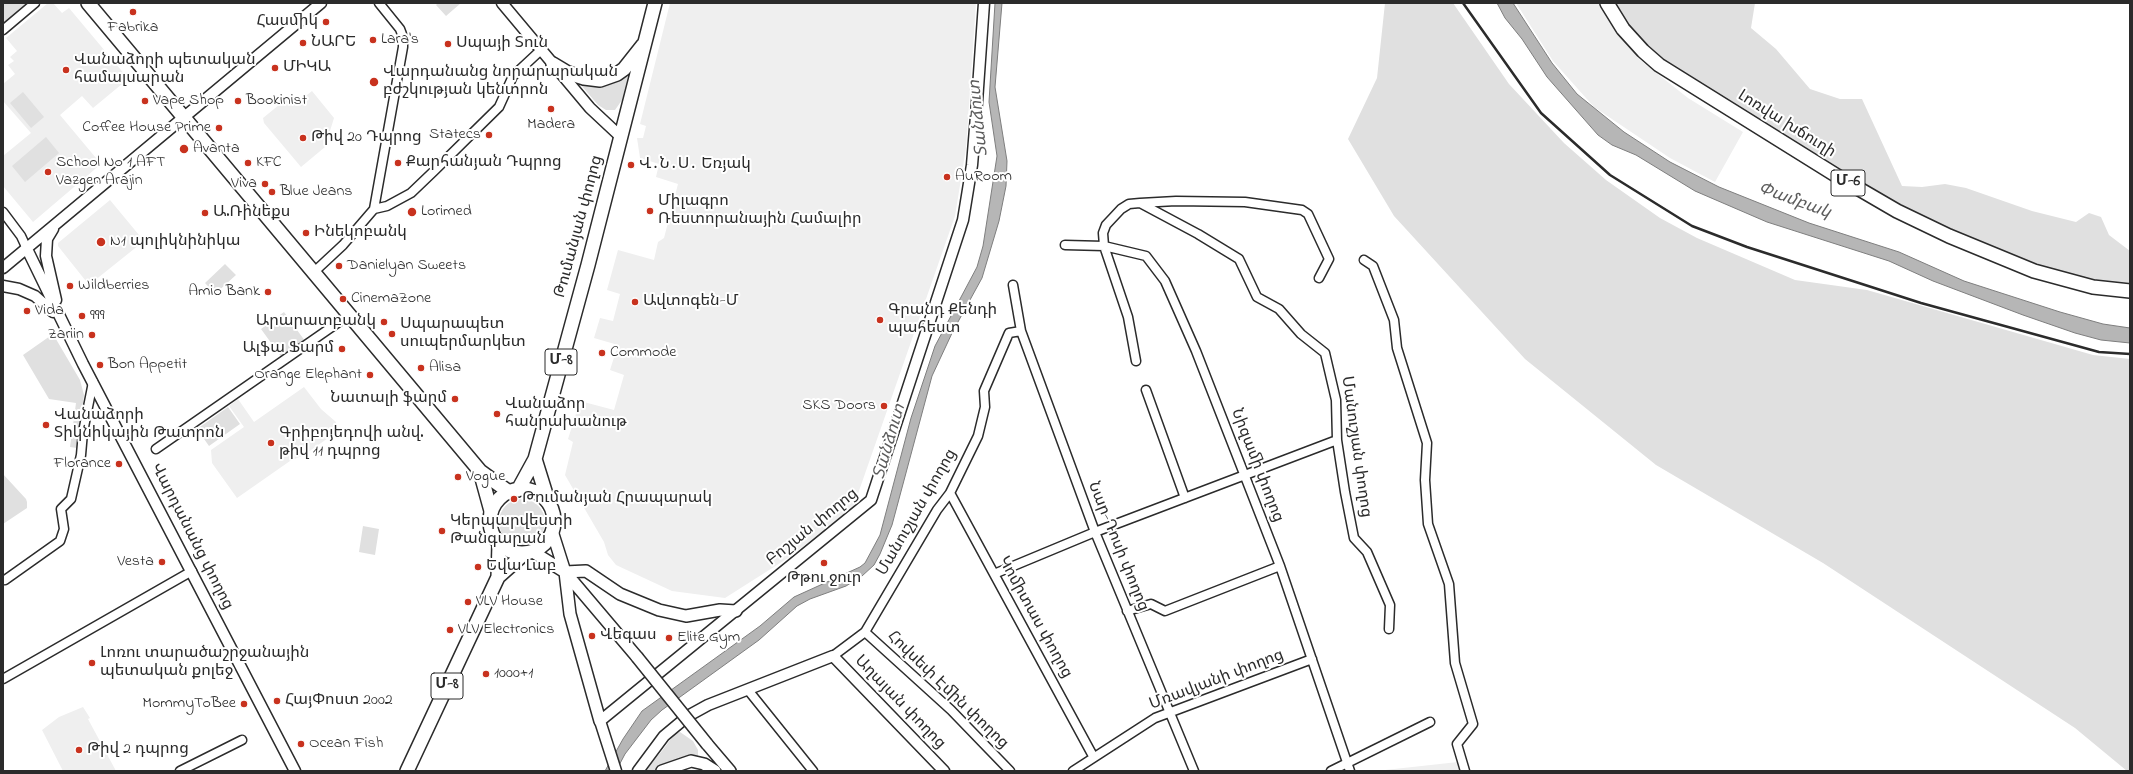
<!DOCTYPE html>
<html>
<head>
<meta charset="utf-8">
<style>
  body { margin:0 }
  #map { position:relative; width:2133px; height:774px; overflow:hidden; background:#fff; font-family:"Indie Flower",sans-serif }
  canvas { display:block }
  .frame { position:absolute; inset:0; border:4px solid #2b2b2b; pointer-events:none }
</style>
</head>
<body>
<div id="map">
<canvas width="2133" height="774"></canvas>
<div class="frame"></div>
</div>
<script>
const ctx = document.querySelector('canvas').getContext('2d');
ctx.lineJoin = 'round';
function paint(path, color) {
  ctx.fillStyle = color;
  ctx.fill(path, 'evenodd');
}
function toPath(rows) {
  const path = new Path2D();
  for (const r of rows) {
    if (r.length === 3) {
      path.moveTo(r[0] + r[2], r[1]);
      path.arc(r[0], r[1], r[2], 0, 2 * Math.PI);
      continue;
    }
    path.moveTo(r[0], r[1]);
    for (let i = 2; i < r.length; i += 2) path.lineTo(r[i], r[i + 1]);
  }
  return path;
}
function trace(path, color, width, dash) {
  ctx.strokeStyle = color;
  ctx.lineWidth = width;
  ctx.lineCap = dash ? 'butt' : 'round';
  ctx.setLineDash(dash || []);
  ctx.stroke(path);
}
function drawText(font, color, halo, rows, align = 'center') {
  ctx.font = font + ' "Indie Flower","Noto Sans Armenian",sans-serif';
  ctx.lineWidth = 4;
  ctx.setLineDash([]);
  ctx.textBaseline = 'middle';
  ctx.strokeStyle = halo;
  ctx.fillStyle = color;
  for (const [text, x, y, turn = 0] of rows) {
    ctx.save();
    ctx.translate(x, y);
    ctx.rotate((+turn || 0) * Math.PI / 180);
    ctx.textAlign = isNaN(turn) ? turn : align;
    if (halo) ctx.strokeText(text, 0, 0);
    ctx.fillText(text, 0, 0);
    ctx.restore();
  }
}
const built = toPath([
  [48,3,53,3,62,13,69,8,126,76,119,81,122,84,93,108,82,96,60,115,101,164,33,222,3,186,3,156,31,133,3,101,3,84,15,74,8,65,14,61,10,57,17,51,6,38],
  [670,3,976,3,966,148,955,216,853,508,788,558,725,598,672,591,616,565,608,555,604,542,565,475,573,442,568,439,580,401,614,410,624,375,610,370,618,345,594,338,600,318,613,321,620,294,607,290,618,250,654,260,658,242,664,238,678,184,656,177,659,164,640,158,637,138,643,138,646,126,640,124],
  [1516,3,1598,3,1640,60,1688,98,1743,132,1715,182,1670,158,1594,107,1553,61],
  [312,91,334,118,325,147,301,167,264,123,263,118,290,96,297,103],
  [110,200,144,241,89,285,58,246,58,243],
  [304,387,321,409,336,422,331,436,304,455,290,461,237,498,212,463,211,450,244,427,229,406,238,399,254,422],
  [83,707,90,718,88,719,116,771,63,771,42,730,59,717],
  [1458,762,1460,771,1385,770]
]);
const green = toPath([
  [3,3,30,3,3,26],
  [438,3,461,3,446,16,436,5],
  [1385,3,1453,3,1509,84,1564,143,1606,180,1660,218,1697,238,1795,280,1867,290,2093,355,2130,359,2130,771,2127,771,2075,728,1823,563,1656,465,1525,359,1394,216,1348,139,1377,78],
  [1616,3,1755,3,1751,28,1776,49,1810,89,1840,99,1862,99,1902,186,1922,187,1945,184,1966,188,2032,211,2076,222,2089,213,2101,217,2109,235,2130,251,2130,287,2094,284,2039,268,1901,209,1674,69,1648,48,1630,26],
  [631,63,622,100,615,110,606,110,598,105,575,78,583,81],
  [23,92,44,117,31,128,10,103],
  [46,137,59,153,25,182,12,166],
  [225,264,236,275,215,294,205,283],
  [284,312,305,341,282,358,261,329],
  [53,334,80,380,84,395,77,448,70,447,76,403,49,399,23,355],
  [228,407,240,424,209,446,197,429],
  [3,474,26,499,27,502,27,508,3,524],
  [522,522,23],
  [363,526,379,529,375,555,359,552],
  [680,732,693,741,698,750,698,757,682,758,653,771,644,771,662,751,675,733]
]);
const water = toPath([
  [995,3,1002,3,995,87,1007,161,1006,186,999,221,982,278,953,331,932,376,892,525,880,554,874,565,862,576,846,586,810,599,797,606,759,640,662,710,651,720,625,754,616,771,605,771,623,739,642,711,760,626,794,597,860,567,865,563,880,535,911,418,935,346,977,267,983,246,997,156,989,102,995,3],
  [1497,3,1513,3,1552,63,1577,94,1624,132,1670,162,1719,187,1809,223,1899,252,1964,281,2060,312,2103,324,2130,328,2130,343,2101,340,2075,333,2023,315,1933,281,1889,261,1767,222,1695,191,1636,155,1612,145,1598,135,1547,77,1522,39,1505,18,1497,3]
]);
const minor = toPath([
  [3,30,35,3],
  [1140,203,1176,201,1245,202,1302,210,1308,214,1329,259,1319,278],
  [374,209,403,47,403,37,400,29,379,3],
  [3,212,21,236,27,249],
  [1065,245,1104,246,1146,256,1165,281,1196,351,1280,566,1350,771],
  [1364,260,1373,266,1394,320,1397,348,1427,443,1425,480,1428,524,1449,584,1455,663,1473,724,1457,744,1465,771],
  [314,272,343,245,374,209,387,206,411,193,434,171,499,107,513,76,542,49],
  [1013,285,1021,331,1095,532,1194,771],
  [1136,361,1128,317,1104,246,1103,233,1106,225,1121,209,1129,204,1140,203,1198,234,1239,259,1257,297,1279,309,1301,334,1325,353,1336,400,1337,440,1345,492,1354,538,1367,552,1390,605,1389,629],
  [1146,390,1185,498],
  [156,449,349,315],
  [950,493,1093,756],
  [994,574,1095,532,1337,440],
  [5,580,60,541,64,529,61,509,71,499,81,455,83,432,93,382],
  [1127,611,1151,604,1165,611,1280,566],
  [865,632,951,710,1010,771],
  [833,656,865,632,937,510,950,493,978,436,985,407,984,391,1009,333,1021,331],
  [3,679,192,571],
  [748,690,813,771],
  [180,771,242,740],
  [1073,771,1155,718,1312,659],
  [1331,771,1430,722]
]);
const tertiary = toPath([
  [502,3,590,108,621,137],
  [53,229,47,239,46,256,56,300],
  [27,249,83,364,295,771],
  [3,268,321,3],
  [3,286,19,289,35,296,53,312],
  [616,771,600,721,871,500,963,220,972,165,976,116,984,3],
  [638,771,664,736,688,716,708,705,833,656,944,771]
]);
const secondary = toPath([
  [552,531,565,572,570,614,600,721],
  [533,552,565,572,637,657],
  [565,572,586,571,620,594,659,610,686,616,720,610,736,611],
  [707,744,730,771],
  [662,771,691,761,704,764,715,771]
]);
const primary = toPath([
  [88,3,480,471,509,492],
  [480,471,491,511]
]);
const trunk = toPath([
  [1607,3,1623,29,1643,51,1659,65,1842,179,1897,211,1949,236,2034,271,2093,287,2130,291],
  [553,64,568,73,584,78,600,80,617,74,624,69,643,45],
  [535,459,549,504],
  [522,521,32],
  [518,490,535,459,588,265,655,3],
  [498,577,499,544],
  [407,771,498,577,525,553]
]);
const rail = toPath([
  [1463,3,1541,113,1610,175,1692,226,1747,247,1921,303,2099,352,2130,354]
]);
const secondaryBridge = toPath([
  [637,657,707,744]
]);
const markers = [
  [133,12,4,"#c8321e"],
  [326,22,4,"#c8321e"],
  [373,40,4,"#c8321e"],
  [303,43,4,"#c8321e"],
  [448,44,4,"#c8321e"],
  [275,68,4,"#c8321e"],
  [66,70,4,"#c8321e"],
  [374,82,5,"#c8321e"],
  [145,101,4,"#c8321e"],
  [238,101,4,"#c8321e"],
  [551,109,4,"#c8321e"],
  [219,128,4,"#c8321e"],
  [489,135,4,"#c8321e"],
  [303,138,4,"#c8321e"],
  [184,149,5,"#c8321e"],
  [248,163,4,"#c8321e"],
  [398,163,4,"#c8321e"],
  [631,165,4,"#c8321e"],
  [48,172,4,"#c8321e"],
  [947,177,4,"#c8321e"],
  [265,184,4,"#c8321e"],
  [272,192,4,"#c8321e"],
  [650,211,4,"#c8321e"],
  [412,212,5,"#c8321e"],
  [205,213,4,"#c8321e"],
  [306,233,4,"#c8321e"],
  [101,242,5,"#c8321e"],
  [339,266,4,"#c8321e"],
  [70,286,4,"#c8321e"],
  [268,292,4,"#c8321e"],
  [343,299,4,"#c8321e"],
  [635,302,4,"#c8321e"],
  [27,311,4,"#c8321e"],
  [82,316,4,"#c8321e"],
  [880,320,4,"#c8321e"],
  [384,322,4,"#c8321e"],
  [392,334,4,"#c8321e"],
  [92,335,4,"#c8321e"],
  [342,349,4,"#c8321e"],
  [602,353,4,"#c8321e"],
  [100,365,4,"#c8321e"],
  [421,368,4,"#c8321e"],
  [370,375,4,"#c8321e"],
  [455,399,4,"#c8321e"],
  [884,406,4,"#c8321e"],
  [497,414,4,"#c8321e"],
  [46,425,4,"#c8321e"],
  [271,443,4,"#c8321e"],
  [119,464,4,"#c8321e"],
  [458,477,4,"#c8321e"],
  [514,499,4,"#c8321e"],
  [442,531,4,"#c8321e"],
  [162,562,4,"#c8321e"],
  [824,563,4,"#c8321e"],
  [478,567,4,"#c8321e"],
  [468,602,4,"#c8321e"],
  [450,630,4,"#c8321e"],
  [592,636,4,"#c8321e"],
  [669,638,4,"#c8321e"],
  [92,663,4,"#c8321e"],
  [486,674,4,"#c8321e"],
  [277,701,4,"#c8321e"],
  [244,704,4,"#c8321e"],
  [301,744,4,"#c8321e"],
  [79,750,4,"#c8321e"]
];
const shields = [
  [1848,183,34],
  [561,362,32],
  [447,686,32]
];
const shieldNames = [
  ["Մ-6",1848,183],
  ["Մ-8",561,362],
  ["Մ-8",447,686]
];
const poiNames = [
  ["Հասմիկ",318,22,"right"],
  ["Fabrika",133,28,"center"],
  ["Lara's",381,40],
  ["ՆԱՐԵ",311,43],
  ["Սպայի Տուն",456,44],
  ["Վանաձորի պետական",74,61],
  ["համալսարան",74,79],
  ["ՄԻԿԱ",283,68],
  ["Վարդանանց նորարարական",383,73],
  ["բժշկության կենտրոն",383,91],
  ["Vape Shop",153,101],
  ["Bookinist",246,101],
  ["Madera",551,125,"center"],
  ["Coffee House Prime",211,128,"right"],
  ["Statecs",481,135,"right"],
  ["Թիվ 20 Դպրոց",311,138],
  ["Avanta",193,149],
  ["School No 1 AFT",56,163],
  ["Vazgen Arajin",56,181],
  ["KFC",256,163],
  ["Քարհանյան Դպրոց",406,163],
  ["Վ․Ն․Ս․ Եռյակ",639,165],
  ["AuRoom",955,177],
  ["Viva",257,184,"right"],
  ["Blue Jeans",280,192],
  ["Միլագրո",658,202],
  ["Ռեստորանային Համալիր",658,220],
  ["Lorimed",421,212],
  ["Ա.Ռինեքս",213,213],
  ["Ինեկոբանկ",314,233],
  ["N1 պոլիկնինիկա",110,242],
  ["Danielyan Sweets",347,266],
  ["Wildberries",78,286],
  ["Amio Bank",260,292,"right"],
  ["CinemaZone",351,299],
  ["Ավտոգեն-Մ",643,302],
  ["Vida",35,311],
  ["Գրանդ Քենդի",888,311],
  ["պահեստ",888,329],
  ["999",90,316],
  ["Արարատբանկ",376,322,"right"],
  ["Սպարապետ",400,325],
  ["սուպերմարկետ",400,343],
  ["Zariin",84,335,"right"],
  ["Ալֆա Ֆարմ",334,349,"right"],
  ["Commode",610,353],
  ["Bon Appetit",108,365],
  ["Alisa",429,368],
  ["Orange Elephant",362,375,"right"],
  ["Նատալի ֆարմ",447,399,"right"],
  ["Վանաձոր",505,405],
  ["հանրախանութ",505,423],
  ["SKS Doors",876,406,"right"],
  ["Վանաձորի",54,416],
  ["Տիկնիկային Թատրոն",54,434],
  ["Գրիբոյեդովի անվ.",279,434],
  ["թիվ 11 դպրոց",279,452],
  ["Florance",111,464,"right"],
  ["Vogue",466,477],
  ["Թումանյան Հրապարակ",522,499],
  ["Կերպարվեստի",450,522],
  ["Թանգարան",450,540],
  ["Vesta",154,562,"right"],
  ["Եվա Լաբ",486,567],
  ["Թթու ջուր",824,579,"center"],
  ["VLV House",476,602],
  ["VLV Electronics",458,630],
  ["Վեգաս",600,636],
  ["Elite Gym",677,638],
  ["Լոռու տարածաշրջանային",100,654],
  ["պետական քոլեջ",100,672],
  ["1000+1",494,674],
  ["ՀայՓոստ 2002",285,701],
  ["MommyToBee",236,704,"right"],
  ["Ocean Fish",309,744],
  ["Թիվ 2 դպրոց",87,750]
];
const streetNames = [
  ["Լոռվա խճուղի",1786,125,32],
  ["Թումանյան փողոց",580,227,-75],
  ["Մանուշյան փողոց",1355,447,82],
  ["Նիզամի փողոց",1256,466,69],
  ["Մանուշյան փողոց",918,513,-60],
  ["Բոշյան փողոց",813,528,-39],
  ["Վարդանանց փողոց",191,537,63],
  ["Նար-Դոսի փողոց",1117,547,68],
  ["Կոմիտաս փողոց",1034,618,61],
  ["Մռավյանի փողոց",1217,681,-21],
  ["Հովսեփ Էմին փողոց",947,691,44],
  ["Աղայան փողոց",899,703,46]
];
const waterNames = [
  ["Տանձուտ",980,118,-96],
  ["Փամբակ",1794,202,20],
  ["Տանձուտ",891,442,-74]
];
paint(built, '#efefef');
paint(green, '#e0e0e0');
paint(water, '#b6b6b6');
trace(water, '#7e7e7e', 1);
trace(minor, '#2b2b2b', 11);
trace(tertiary, '#2b2b2b', 13);
trace(secondary, '#2b2b2b', 14);
trace(primary, '#2b2b2b', 16);
trace(trunk, '#2b2b2b', 16);
trace(minor, '#fff', 8);
trace(tertiary, '#fff', 10);
trace(secondary, '#fff', 11);
trace(primary, '#fff', 13);
trace(trunk, '#fff', 13);
trace(rail, '#2b2b2b', 2.5);
trace(secondaryBridge, '#2b2b2b', 14, []);
trace(secondaryBridge, '#fff', 11);
for (const [x, y, r, color] of markers) {
  const dot = new Path2D();
  dot.arc(x, y, r, 0, 2 * Math.PI);
  ctx.fillStyle = color;
  ctx.fill(dot);
  trace(dot, '#fff', 1.5);
}
for (const [x, y, w] of shields) {
  const box = new Path2D();
  box.roundRect(x - w / 2, y - 13, w, 26, 3);
  ctx.fillStyle = '#fff';
  ctx.fill(box);
  trace(box, '#2b2b2b', 1);
}
drawText('bold 15px', '#2b2b2b', null, shieldNames);
drawText('16px', '#2b2b2b', '#fff', poiNames, 'left');
drawText('16px', '#2b2b2b', '#fff', streetNames);
drawText('italic 17px', '#5c5c5c', '#fff', waterNames);
</script>
</body>
</html>
